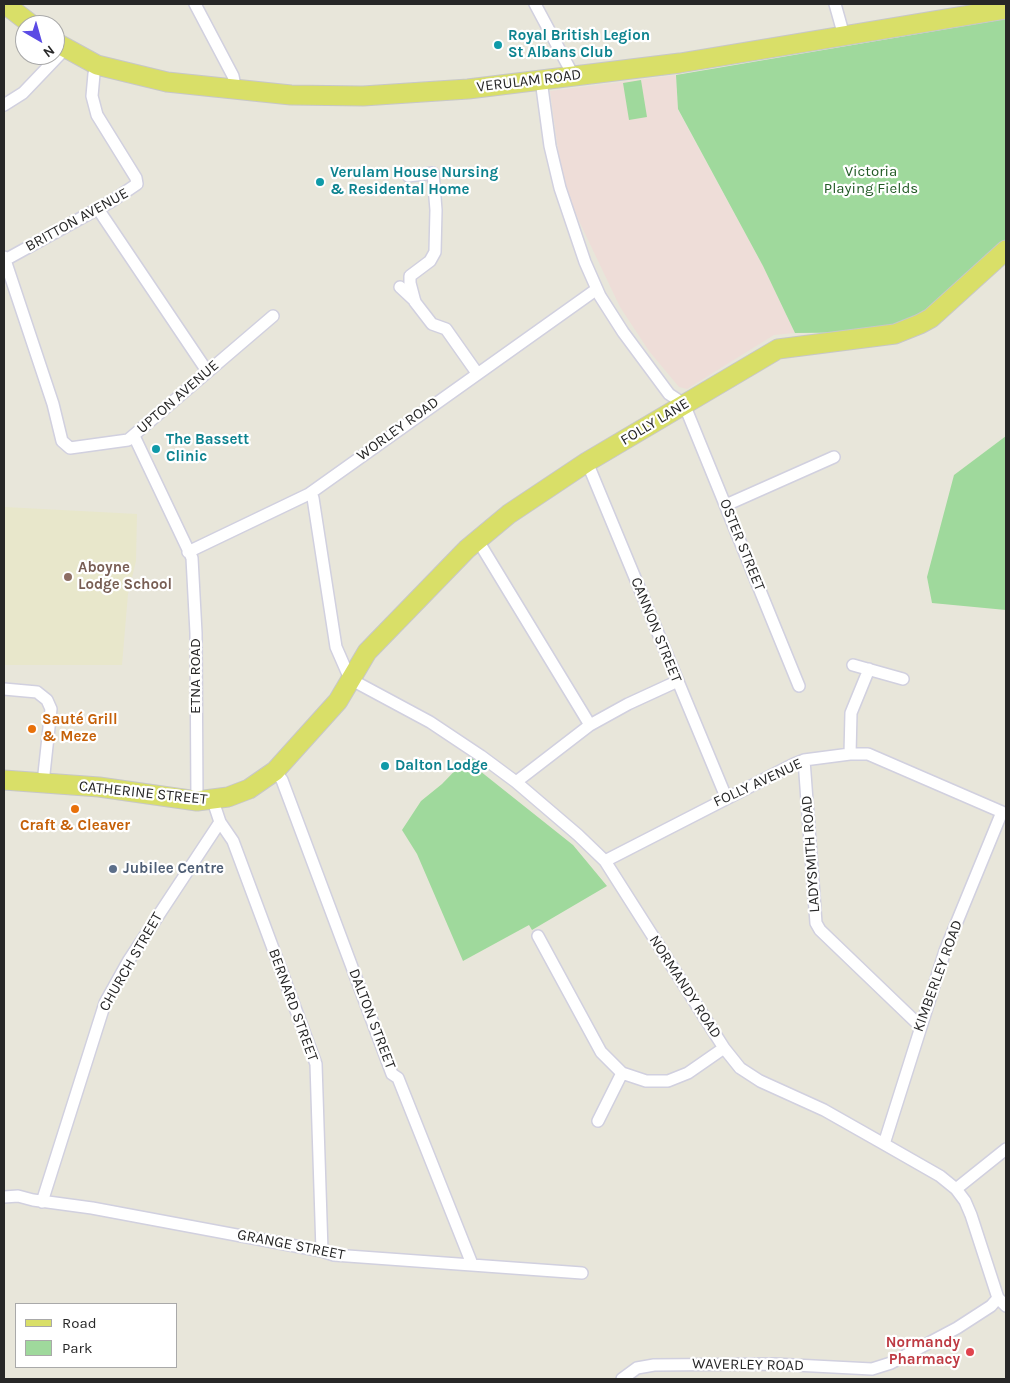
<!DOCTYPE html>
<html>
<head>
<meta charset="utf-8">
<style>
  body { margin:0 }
  #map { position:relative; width:1010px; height:1383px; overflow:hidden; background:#e8e6da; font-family:Karla,sans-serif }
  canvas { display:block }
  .frame { position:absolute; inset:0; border:5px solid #272727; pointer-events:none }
  .legend { position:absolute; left:15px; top:1303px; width:162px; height:65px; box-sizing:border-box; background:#fff; border:1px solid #a9a9a9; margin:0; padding:6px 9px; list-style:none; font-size:15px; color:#272727 }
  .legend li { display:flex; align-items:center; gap:10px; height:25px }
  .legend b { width:25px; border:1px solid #a9a9a9 }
  .north { position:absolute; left:15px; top:15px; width:50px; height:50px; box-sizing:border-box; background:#fff; border:1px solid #a9a9a9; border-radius:50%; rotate:142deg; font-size:14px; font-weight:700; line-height:20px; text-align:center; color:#272727 }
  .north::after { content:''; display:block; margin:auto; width:18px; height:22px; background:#5b4be4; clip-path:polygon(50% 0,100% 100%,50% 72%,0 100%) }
</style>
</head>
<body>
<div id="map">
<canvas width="1010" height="1383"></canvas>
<div class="frame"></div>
<ul class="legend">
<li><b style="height:6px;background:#d9df68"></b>Road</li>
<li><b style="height:14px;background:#9fd99c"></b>Park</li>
</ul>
<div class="north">N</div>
</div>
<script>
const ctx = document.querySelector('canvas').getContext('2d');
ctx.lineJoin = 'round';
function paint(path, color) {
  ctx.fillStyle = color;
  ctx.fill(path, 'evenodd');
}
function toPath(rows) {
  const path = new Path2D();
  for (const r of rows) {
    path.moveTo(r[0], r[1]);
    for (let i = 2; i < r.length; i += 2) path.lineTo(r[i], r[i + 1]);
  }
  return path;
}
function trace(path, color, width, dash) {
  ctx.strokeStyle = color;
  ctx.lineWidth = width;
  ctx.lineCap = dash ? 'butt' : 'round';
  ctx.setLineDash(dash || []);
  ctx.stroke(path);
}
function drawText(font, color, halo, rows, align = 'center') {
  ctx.font = font + ' Karla,sans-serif';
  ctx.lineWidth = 4.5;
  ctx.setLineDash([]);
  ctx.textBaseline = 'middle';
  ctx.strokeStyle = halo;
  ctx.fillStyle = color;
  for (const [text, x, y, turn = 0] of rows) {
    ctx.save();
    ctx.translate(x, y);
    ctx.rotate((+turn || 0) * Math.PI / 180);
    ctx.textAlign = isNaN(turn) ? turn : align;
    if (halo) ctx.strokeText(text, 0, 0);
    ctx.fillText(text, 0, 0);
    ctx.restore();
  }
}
const education = toPath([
  [4,507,137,514,136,561,128,594,122,665,4,665]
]);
const medical = toPath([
  [676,75,678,110,763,266,795,333,774,335,687,389,679,387,649,351,620,307,579,221,568,195,559,157,550,91]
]);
const green = toPath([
  [1006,19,1006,255,895,332,795,333,763,266,678,109,676,75],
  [641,80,647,117,629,120,623,83],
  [1006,436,1006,610,932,603,927,577,954,475],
  [472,753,480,771,573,845,607,886,532,930,529,925,463,961,417,854,402,830,421,801,442,784]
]);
const street = toPath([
  [195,4,233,76,236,91],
  [535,4,573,75],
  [835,4,844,36],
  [541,80,550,146,560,188,585,262,600,296,623,332,669,394,684,404,799,686],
  [4,105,23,93,65,49],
  [408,176,433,173,436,210,435,252,430,261,410,276,410,283,415,302,432,324,446,329,477,373],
  [98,209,207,371],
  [4,257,53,404,62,441,70,448,128,440,273,316],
  [5,260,112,201,137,184,136,178,97,115,92,96,94,74,97,65],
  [400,287,415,301],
  [134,436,192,558,196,633,197,801],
  [587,462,726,797],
  [309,494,313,498,336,647,350,679,430,722,481,756,516,782,578,835,605,861,724,1048,740,1068,760,1081,824,1110,884,1144,940,1176,956,1189,965,1201,971,1215,998,1298,1006,1306],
  [726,505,834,457],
  [477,539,590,725],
  [188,552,309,494,597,289],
  [853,665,903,679],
  [4,689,37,692,47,700,51,709,43,783],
  [850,754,851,713,869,669],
  [804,760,816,923,820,930,920,1026],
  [275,771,282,780,392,1074,398,1078,472,1264],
  [516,782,590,725,628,704,678,681],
  [213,801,220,822,233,841,316,1064,322,1251],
  [605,861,794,764,804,760,850,754,868,754,1002,812,945,951,884,1144],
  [538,936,601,1052,622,1073,646,1081,668,1081,688,1073,724,1048],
  [598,1121,622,1073],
  [956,1189,1006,1149],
  [4,1197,18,1196,33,1200,92,1208,322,1251,334,1255,582,1273],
  [42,1202,105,1003,129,960,220,822],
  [622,1379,637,1368,654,1365,775,1364,872,1369,891,1363,957,1328,991,1306,998,1298]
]);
const primary = toPath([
  [5,4,32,25],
  [55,42,97,65,167,82,291,95,363,96,468,89,680,63,1006,9],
  [4,780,99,787,197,801,228,797,249,789,275,771,338,701,367,652,467,549,509,514,587,462,778,349,895,334,920,324,931,318,1006,250]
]);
const markers = [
  [498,45,5,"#0f9aa8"],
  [320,182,5,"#0f9aa8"],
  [156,449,5,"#0f9aa8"],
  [68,577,5,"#8d6e63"],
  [32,729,5,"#e8710a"],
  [385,766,5,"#0f9aa8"],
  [75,809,5,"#e8710a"],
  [113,869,5,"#5c6f8a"],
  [970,1352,5,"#e0444e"]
];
const cultureNames = [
  ["Royal British Legion",508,36],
  ["St Albans Club",508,53],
  ["Verulam House Nursing",330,173],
  ["& Residental Home",330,190],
  ["The Bassett",166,440],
  ["Clinic",166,457],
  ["Dalton Lodge",395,766]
];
const streetNames = [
  ["VERULAM ROAD",529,81,-7],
  ["BRITTON AVENUE",77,220,-29],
  ["UPTON AVENUE",178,397,-41],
  ["FOLLY LANE",655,422,-31],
  ["WORLEY ROAD",398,429,-36],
  ["OSTER STREET",742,545,68],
  ["CANNON STREET",656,630,68],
  ["ETNA ROAD",196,676,-90],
  ["FOLLY AVENUE",758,783,-25],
  ["CATHERINE STREET",143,793,6],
  ["LADYSMITH ROAD",811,854,-94],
  ["CHURCH STREET",131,962,-60],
  ["KIMBERLEY ROAD",938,976,-70],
  ["NORMANDY ROAD",685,987,57],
  ["BERNARD STREET",293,1005,70],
  ["DALTON STREET",372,1019,69],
  ["GRANGE STREET",291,1245,11],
  ["WAVERLEY ROAD",748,1365,1]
];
const parkNames = [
  ["Victoria",871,172],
  ["Playing Fields",871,189]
];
const educationNames = [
  ["Aboyne",78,568],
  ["Lodge School",78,585]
];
const foodNames = [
  ["Sauté Grill",42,720],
  ["& Meze",42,737],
  ["Craft & Cleaver",75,826,"center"]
];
const serviceNames = [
  ["Jubilee Centre",123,869]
];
const healthNames = [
  ["Normandy",960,1343],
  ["Pharmacy",960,1360]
];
paint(education, '#e8e7cb');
paint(medical, '#eeddd8');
paint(green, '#9fd99c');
trace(street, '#d1d0df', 14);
trace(primary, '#c7c7c7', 21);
trace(street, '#fff', 11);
trace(primary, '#d9df68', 19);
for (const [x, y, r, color] of markers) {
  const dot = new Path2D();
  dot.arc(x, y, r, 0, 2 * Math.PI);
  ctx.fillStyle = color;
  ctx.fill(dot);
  trace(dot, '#fff', 2);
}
drawText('bold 15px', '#0d838f', '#fff', cultureNames, 'left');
drawText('15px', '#272727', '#fff', streetNames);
drawText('15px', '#215a25', '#fff', parkNames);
drawText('bold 15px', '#785e54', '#fff', educationNames, 'left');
drawText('bold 15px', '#c56008', '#fff', foodNames, 'left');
drawText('bold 15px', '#4e5e75', '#fff', serviceNames, 'left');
drawText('bold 15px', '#be3a42', '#fff', healthNames, 'right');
</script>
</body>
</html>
